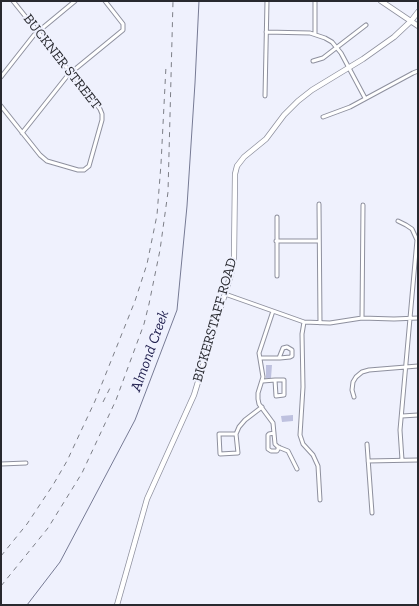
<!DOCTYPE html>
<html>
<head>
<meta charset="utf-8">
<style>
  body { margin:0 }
  #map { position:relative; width:419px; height:606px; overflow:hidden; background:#eff1fd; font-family:"Zilla Slab",serif }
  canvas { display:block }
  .frame { position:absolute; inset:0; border:2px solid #28292f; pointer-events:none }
</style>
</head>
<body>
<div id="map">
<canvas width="419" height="606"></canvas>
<div class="frame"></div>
</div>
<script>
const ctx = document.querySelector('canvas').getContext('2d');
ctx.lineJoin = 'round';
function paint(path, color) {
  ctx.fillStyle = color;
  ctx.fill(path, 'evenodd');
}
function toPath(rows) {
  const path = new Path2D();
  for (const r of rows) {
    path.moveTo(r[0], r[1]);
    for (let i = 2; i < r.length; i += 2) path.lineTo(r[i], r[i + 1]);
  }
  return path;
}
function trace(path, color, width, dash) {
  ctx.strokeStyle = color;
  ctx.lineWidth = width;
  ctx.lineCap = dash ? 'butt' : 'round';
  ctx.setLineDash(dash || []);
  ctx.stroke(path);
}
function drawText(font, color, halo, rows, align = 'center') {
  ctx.font = font + ' "Zilla Slab",serif';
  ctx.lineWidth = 4;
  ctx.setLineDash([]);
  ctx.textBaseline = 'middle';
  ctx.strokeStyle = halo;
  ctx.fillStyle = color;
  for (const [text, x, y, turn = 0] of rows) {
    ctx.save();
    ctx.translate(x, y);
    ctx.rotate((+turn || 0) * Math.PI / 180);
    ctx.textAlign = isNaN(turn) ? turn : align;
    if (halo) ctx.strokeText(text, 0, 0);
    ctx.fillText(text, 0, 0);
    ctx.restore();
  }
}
const green = toPath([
  [266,365,272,365,271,378,266,378],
  [293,415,293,421,282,422,281,416]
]);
const stream = toPath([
  [27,605,60,562,135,420,177,310,187,206,195,83,199,1]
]);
const street = toPath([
  [266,32,310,33,325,38,332,42,341,53,365,98],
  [315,34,315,1],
  [313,61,323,58,366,25],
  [1,77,34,35,75,1],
  [265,96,267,1],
  [1,106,40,155,47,161,78,170,84,170,89,166,102,120,102,114,100,109,13,1],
  [323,117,350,107,413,73,418,71],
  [22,133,68,75,123,30,123,24,105,1],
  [319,204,320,323],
  [277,217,277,276],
  [398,221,406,225,412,229,417,240,400,430,402,460],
  [276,241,319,241],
  [225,294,304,322,330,323,362,318,394,319,418,318],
  [273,311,259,353,263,377,258,393,258,399,259,404,273,423,275,444,278,447,288,451,297,469],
  [362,318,363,205],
  [304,322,302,334,303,387,300,435,303,444,313,455,318,466,320,500],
  [260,358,280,358,290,357,292,356,292,350,287,347,283,348,279,358],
  [263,381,275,380,284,380,284,395,276,396,275,380],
  [354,397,352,390,353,382,356,377,362,372,369,370,418,366],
  [402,416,418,415],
  [274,433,269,434,268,435,268,449,271,451,277,451,279,447],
  [236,434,219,434,220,454,238,453,236,434,239,427,245,420,262,407],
  [367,444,372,513],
  [368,461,418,460],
  [1,464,26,463]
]);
const secondary = toPath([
  [381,1,418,26],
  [117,605,147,499,194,395,231,274,234,258,235,174,237,166,244,157,266,139,284,115,298,101,312,90,363,59,394,37,411,21,418,12]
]);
const rail = toPath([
  [103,402,111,386],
  [1,556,27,524,53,485,67,461,95,401,135,301,147,264,157,215,161,164,166,66],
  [1,586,48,528,82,473,116,400,144,324,149,304,160,250,168,192,173,1]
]);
const streetNames = [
  ["BUCKNER STREET",62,62,52],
  ["BICKERSTAFF ROAD",215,320,-74]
];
const waterNames = [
  ["Almond Creek",150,351,-70]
];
paint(green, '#bec1df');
trace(stream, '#767a94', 1);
trace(street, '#8e909e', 5);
trace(secondary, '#8e909e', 6);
trace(street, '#fff', 3);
trace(secondary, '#fff', 4.5);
trace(rail, '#7c7e86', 1, [5, 5]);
drawText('14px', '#28292f', '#eff1fd', streetNames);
drawText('italic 15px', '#242351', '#eff1fd', waterNames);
</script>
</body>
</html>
